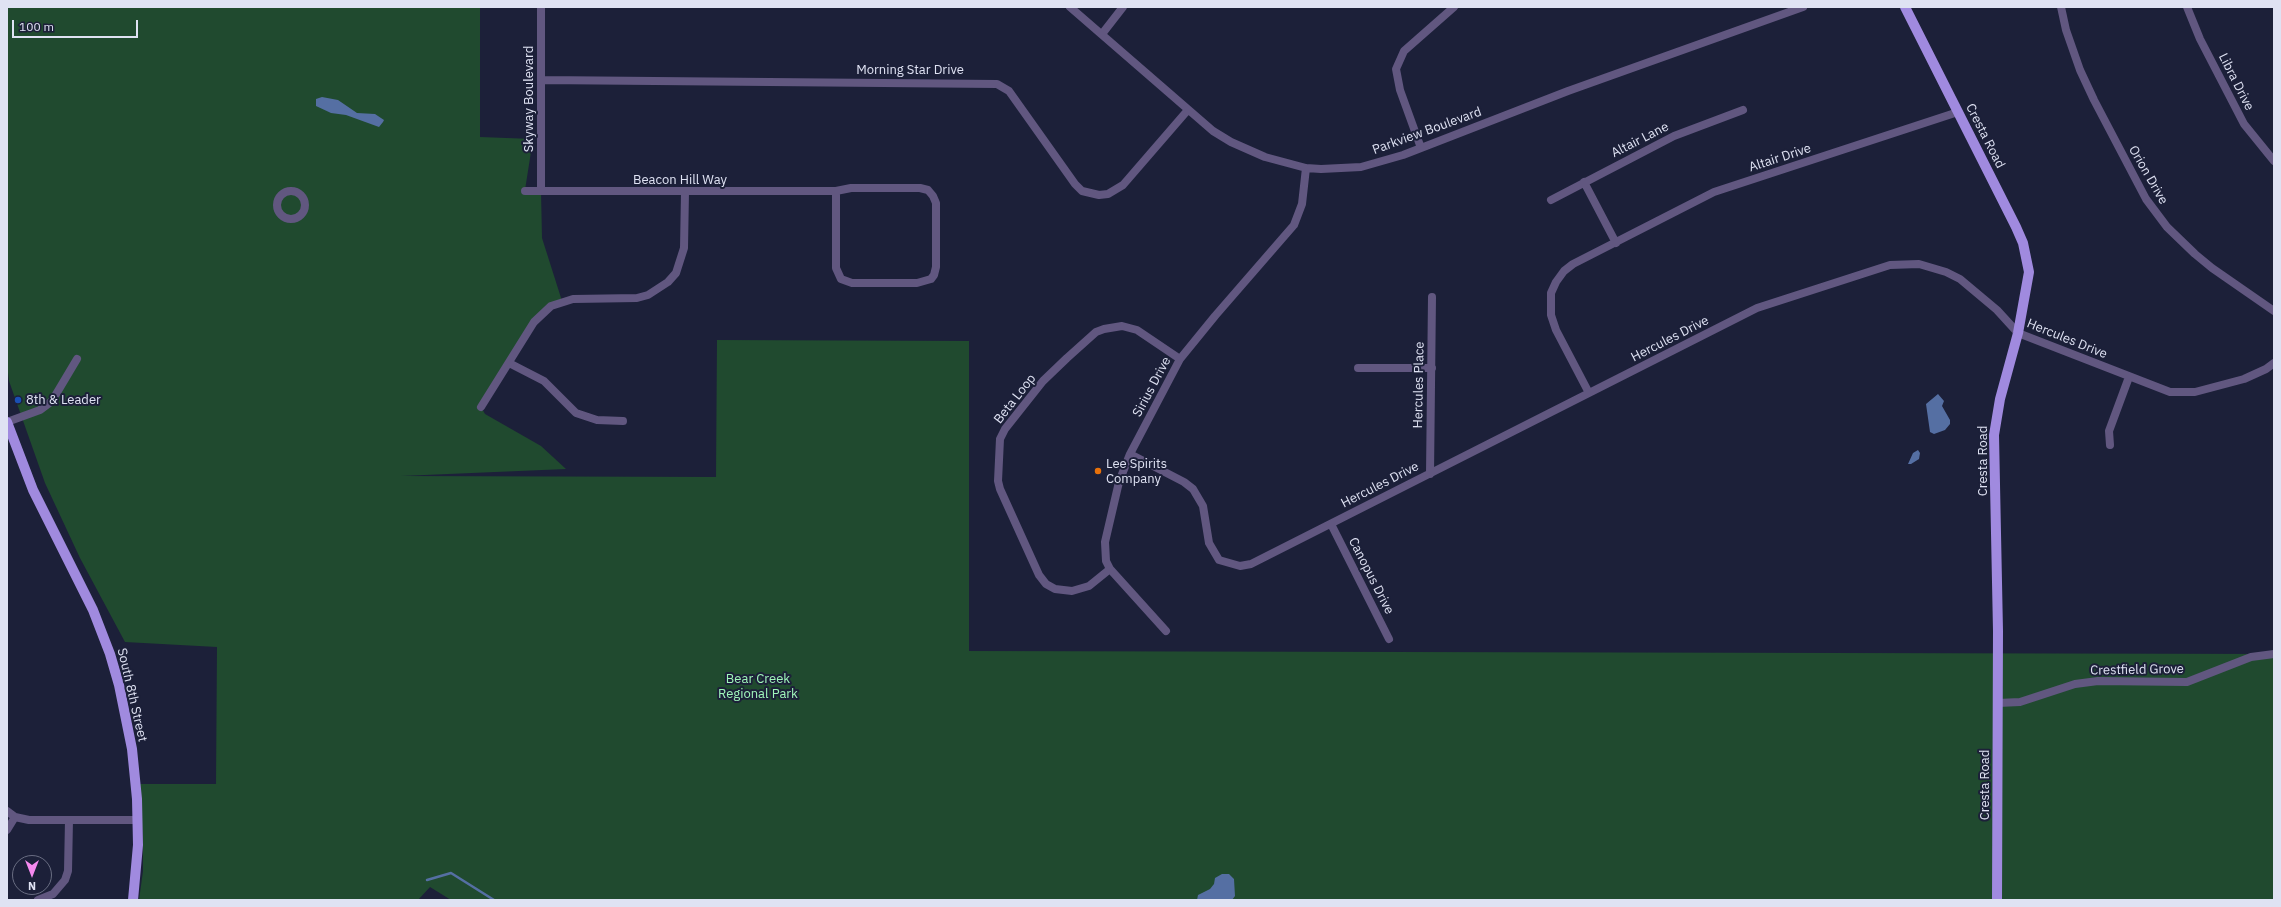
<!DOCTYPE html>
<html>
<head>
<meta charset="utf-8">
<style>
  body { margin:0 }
  #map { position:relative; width:2281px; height:907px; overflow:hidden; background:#1c2039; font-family:"IBM Plex Sans",sans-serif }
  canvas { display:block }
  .frame { position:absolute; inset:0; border:8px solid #dfe2f3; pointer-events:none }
  .north { position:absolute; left:12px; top:855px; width:40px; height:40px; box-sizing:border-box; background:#1c2039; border:1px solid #6a6e83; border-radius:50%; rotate:180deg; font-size:11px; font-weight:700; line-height:16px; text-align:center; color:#dfe2f3 }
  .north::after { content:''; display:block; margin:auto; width:14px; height:18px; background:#f589ef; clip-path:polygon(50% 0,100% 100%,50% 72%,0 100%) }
  .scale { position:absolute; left:12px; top:20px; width:126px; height:18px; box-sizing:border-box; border:2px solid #dfe2f3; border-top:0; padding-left:5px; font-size:12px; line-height:14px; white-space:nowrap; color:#dfe2f3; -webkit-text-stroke:3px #1c2039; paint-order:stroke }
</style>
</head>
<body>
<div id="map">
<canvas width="2281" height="907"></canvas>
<div class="frame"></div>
<div class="north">N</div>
<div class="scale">100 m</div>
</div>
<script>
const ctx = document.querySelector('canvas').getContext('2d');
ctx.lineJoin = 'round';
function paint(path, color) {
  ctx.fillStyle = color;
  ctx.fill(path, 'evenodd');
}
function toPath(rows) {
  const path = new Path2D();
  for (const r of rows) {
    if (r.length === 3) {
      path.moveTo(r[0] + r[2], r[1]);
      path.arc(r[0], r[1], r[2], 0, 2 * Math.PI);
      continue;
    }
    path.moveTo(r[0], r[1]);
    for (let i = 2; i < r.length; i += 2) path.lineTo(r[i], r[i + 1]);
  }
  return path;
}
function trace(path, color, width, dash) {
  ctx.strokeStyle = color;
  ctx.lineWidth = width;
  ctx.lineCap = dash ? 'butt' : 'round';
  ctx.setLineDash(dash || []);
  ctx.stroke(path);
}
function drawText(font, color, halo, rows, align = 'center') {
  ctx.font = font + ' "IBM Plex Sans",sans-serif';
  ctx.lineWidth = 4;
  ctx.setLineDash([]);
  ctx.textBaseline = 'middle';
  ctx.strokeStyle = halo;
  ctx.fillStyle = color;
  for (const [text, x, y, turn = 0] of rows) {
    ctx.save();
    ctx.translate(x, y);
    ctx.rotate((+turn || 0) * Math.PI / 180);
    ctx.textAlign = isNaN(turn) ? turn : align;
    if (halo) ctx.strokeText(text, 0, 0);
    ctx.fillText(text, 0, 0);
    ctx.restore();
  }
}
const green = toPath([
  [7,7,480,7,480,137,533,139,525,190,541,191,542,238,562,301,541,313,481,407,485,414,541,446,566,469,401,476,716,477,717,340,969,341,969,651,2274,654,2274,900,451,900,430,887,418,900,139,900,143,871,143,840,139,784,216,784,217,647,125,642,80,558,45,483,9,381,7,364]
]);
const water = toPath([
  [322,97,338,100,357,113,375,114,384,120,383,122,379,127,346,115,331,113,316,106,316,99],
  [1938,394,1944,401,1942,406,1950,420,1950,424,1945,430,1934,434,1930,432,1926,404],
  [1918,450,1920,453,1919,459,1911,464,1908,464,1913,453],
  [1222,874,1229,874,1234,879,1235,896,1232,900,1197,900,1198,895,1210,889,1214,884,1215,878]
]);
const stream = toPath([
  [427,880,451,873,494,900]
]);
const minor = toPath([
  [1070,7,1213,131,1231,142,1265,157,1306,168,1321,169,1361,167,1403,155,1568,91,1803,7],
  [2061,7,2066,30,2080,70,2094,100,2146,199,2167,227,2195,254,2212,268,2274,311],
  [2187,7,2200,39,2244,124,2274,161],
  [1102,34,1123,7],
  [541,80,997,84,1009,91,1075,184,1082,191,1099,195,1108,194,1123,185,1187,111],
  [1421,148,1400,90,1396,69,1404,51,1454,7],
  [1584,182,1616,243],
  [851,188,920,188,928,190,933,196,936,203,936,267,934,275,931,279,917,283,852,283,841,279,836,268,836,191,851,188],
  [525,191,836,191],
  [541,191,541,7],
  [291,205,14],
  [1551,200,1674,136,1743,110],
  [509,363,544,381,576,413,597,420,623,421],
  [1358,368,1432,368],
  [1589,393,1556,330,1551,315,1551,293,1556,282,1564,271,1573,264,1714,192,1958,112],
  [481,407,534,322,551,306,573,299,637,298,648,295,668,282,676,273,684,248,685,192],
  [7,422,40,410,52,401,77,359],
  [2110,445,2109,431,2129,377],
  [1130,454,1184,482,1193,489,1203,506,1209,543,1219,560,1240,566,1251,564,1757,308,1890,265,1919,264,1946,272,1960,279,1997,310,2018,333,2170,392,2195,392,2244,379,2266,369,2274,363],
  [1430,474,1432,297],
  [1331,524,1389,639],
  [1110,569,1089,586,1072,591,1055,589,1046,584,1039,575,1000,489,998,481,1000,439,1005,429,1043,381,1067,358,1096,332,1104,329,1122,326,1137,330,1180,359],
  [1166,631,1110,569,1106,561,1105,542,1119,482,1130,454,1180,359,1215,316,1294,225,1302,204,1306,168],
  [1998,703,2020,702,2075,684,2098,681,2187,682,2251,657,2274,654],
  [7,811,15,817,29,820,138,820],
  [7,830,15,817],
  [38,900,53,894,65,880,68,871,69,820]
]);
const major = toPath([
  [1905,7,2016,227,2023,243,2029,272,2018,333,2000,399,1994,435,1998,631,1997,900],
  [7,422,33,490,93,610,110,654,119,685,132,749,137,799,138,845,133,900]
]);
const markers = [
  [18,400,4,"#1a4fb4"],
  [1098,471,4,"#e8710a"]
];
const streetNames = [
  ["Morning Star Drive",910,70],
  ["Libra Drive",2236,82,63],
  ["Skyway Boulevard",529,99,-90],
  ["Parkview Boulevard",1427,131,-20],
  ["Cresta Road",1985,136,63],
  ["Altair Lane",1640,140,-27],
  ["Altair Drive",1780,158,-18],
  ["Orion Drive",2148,175,60],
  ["Beacon Hill Way",680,180],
  ["Hercules Drive",1670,339,-27],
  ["Hercules Drive",2067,339,22],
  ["Hercules Place",1419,385,-89],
  ["Sirius Drive",1152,387,-62],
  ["Beta Loop",1015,399,-52],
  ["Cresta Road",1983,461,-90],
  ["Hercules Drive",1380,485,-27],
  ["Canopus Drive",1371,576,63],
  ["Crestfield Grove",2137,670,-1],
  ["South 8th Street",132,695,77],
  ["Cresta Road",1985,785,-90]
];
const poiNames = [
  ["8th & Leader",26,400],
  ["Lee Spirits",1106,464],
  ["Company",1106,479]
];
const parkNames = [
  ["Bear Creek",758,679],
  ["Regional Park",758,694]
];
paint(green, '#204a2f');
paint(water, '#556fa3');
trace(stream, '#556fa3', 2.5);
trace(minor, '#615780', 8);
trace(major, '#a08adf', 10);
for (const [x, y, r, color] of markers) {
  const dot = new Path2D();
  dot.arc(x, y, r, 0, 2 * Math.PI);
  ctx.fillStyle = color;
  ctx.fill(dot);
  trace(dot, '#1c2039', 1.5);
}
drawText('13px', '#dfe2f3', '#1c2039', streetNames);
drawText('13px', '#dfe2f3', '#1c2039', poiNames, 'left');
drawText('13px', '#a0f6ba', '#1c2039', parkNames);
</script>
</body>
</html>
